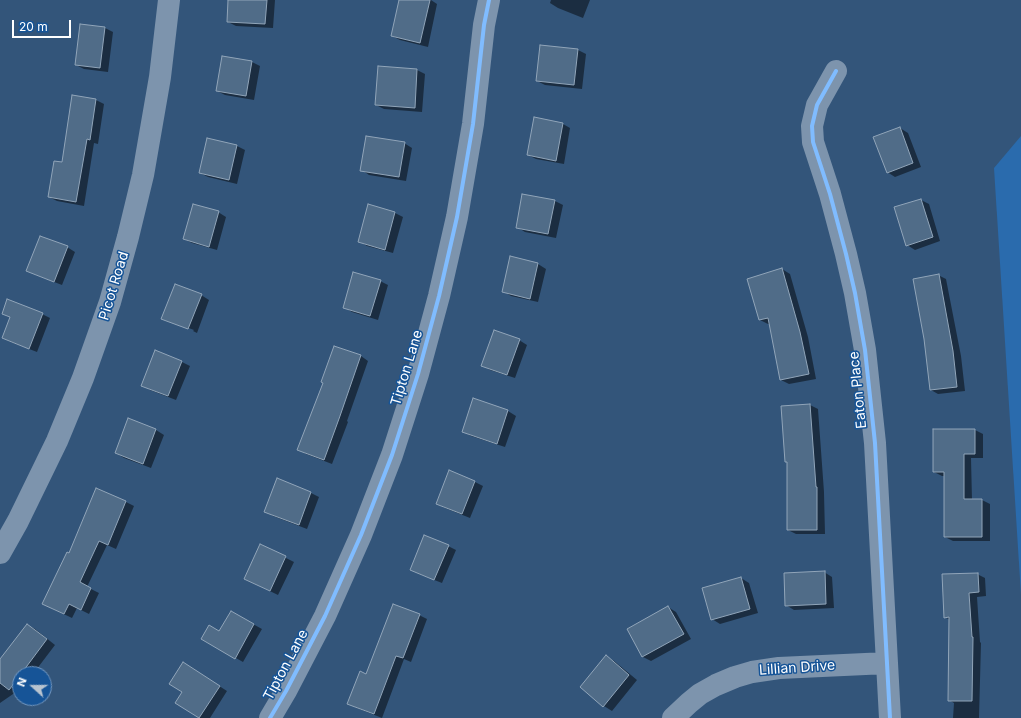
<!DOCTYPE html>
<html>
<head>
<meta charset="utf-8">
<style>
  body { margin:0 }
  #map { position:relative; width:1021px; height:718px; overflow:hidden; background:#33557a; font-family:Inter,sans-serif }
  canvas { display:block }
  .north { position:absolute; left:12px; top:666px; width:40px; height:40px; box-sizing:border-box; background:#165497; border:1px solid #7398c1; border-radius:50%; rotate:291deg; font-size:11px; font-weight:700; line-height:16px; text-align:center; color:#fff }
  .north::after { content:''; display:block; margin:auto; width:14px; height:18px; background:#b8c4d0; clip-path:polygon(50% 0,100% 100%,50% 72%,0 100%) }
  .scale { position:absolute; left:12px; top:20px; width:59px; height:18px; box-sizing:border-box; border:2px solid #fff; border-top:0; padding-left:5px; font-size:12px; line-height:14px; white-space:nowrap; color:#fff; -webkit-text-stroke:3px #165497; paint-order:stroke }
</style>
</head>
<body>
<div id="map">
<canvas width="1021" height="718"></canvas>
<div class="north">N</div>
<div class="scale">20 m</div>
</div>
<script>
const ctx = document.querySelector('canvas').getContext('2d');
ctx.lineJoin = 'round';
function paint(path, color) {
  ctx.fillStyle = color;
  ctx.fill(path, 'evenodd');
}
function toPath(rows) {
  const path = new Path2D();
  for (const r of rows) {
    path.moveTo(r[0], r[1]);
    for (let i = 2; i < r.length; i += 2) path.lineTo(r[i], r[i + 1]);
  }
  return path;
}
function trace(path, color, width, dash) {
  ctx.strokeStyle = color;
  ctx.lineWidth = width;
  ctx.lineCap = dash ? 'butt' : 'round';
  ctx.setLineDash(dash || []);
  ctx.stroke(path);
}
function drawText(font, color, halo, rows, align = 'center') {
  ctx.font = font + ' Inter,sans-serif';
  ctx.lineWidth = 3;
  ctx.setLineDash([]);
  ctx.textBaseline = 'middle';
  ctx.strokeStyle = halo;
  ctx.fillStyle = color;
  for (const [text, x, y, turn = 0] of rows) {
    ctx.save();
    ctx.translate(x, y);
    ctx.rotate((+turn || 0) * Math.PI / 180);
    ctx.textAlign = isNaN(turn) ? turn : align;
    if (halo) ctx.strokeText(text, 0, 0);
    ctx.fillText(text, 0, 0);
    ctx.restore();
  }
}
const green = toPath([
  [1021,136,1021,595,994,168]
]);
const shadow = toPath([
  [229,0,275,0,273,28,236,26,228,22],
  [400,0,431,0,437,4,428,47,400,40,392,36],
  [551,0,590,0,583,18,558,8,550,3],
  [81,25,105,28,113,32,108,72,84,69,76,65],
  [578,50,586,54,582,89,545,85,537,81],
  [252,62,260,66,254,100,225,95,217,91],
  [417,70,425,74,422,112,384,109,376,105],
  [96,100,104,104,98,144,94,143,84,206,57,201,49,197,62,163],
  [563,124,570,128,564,164,536,159,528,155],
  [900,128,908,133,921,167,895,177,887,172],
  [404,143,412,148,406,181,369,175,362,170],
  [237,146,245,150,237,184,208,177,200,173],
  [523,195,555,201,563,205,556,238,525,232,517,227],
  [921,200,929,204,940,241,915,250,907,245],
  [369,206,395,213,403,217,393,253,367,246,359,241],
  [218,212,226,217,217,250,192,243,184,239],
  [67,247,75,252,62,285,36,275,28,271],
  [538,264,546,269,538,302,511,296,503,291],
  [782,269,790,274,808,337,816,379,789,384,781,380,771,324,768,324,760,320,748,280],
  [938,275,946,279,961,356,965,391,938,394,931,390],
  [380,281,388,285,378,320,352,312,344,307],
  [201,295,209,300,197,333,193,331,194,330,170,321,170,322,163,318],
  [3,313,42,314,50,318,37,352,11,342,3,338,11,318],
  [519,340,527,345,515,378,490,370,482,365],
  [156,352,182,362,190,366,176,400,150,390,143,385],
  [361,356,368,361,347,421,348,422,332,464,306,454,298,449],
  [474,400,508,411,516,416,505,447,471,436,463,431],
  [810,405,818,409,824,492,824,493,825,534,796,534,788,530,788,463,786,461],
  [129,420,156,430,164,435,151,468,124,458,116,453],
  [975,430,983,434,983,458,971,458,972,500,982,500,990,504,990,541,953,541,945,537,945,476,942,476,934,472],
  [449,472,475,482,483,486,470,518,445,508,437,504],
  [277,480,311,493,319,497,307,529,273,516,265,511],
  [96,489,126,502,134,506,116,549,107,545,87,587,99,593,89,614,77,608,72,618,51,608,69,554],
  [260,545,294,562,278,595,245,579],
  [448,546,456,550,442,583,419,574,411,569],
  [824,572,832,577,834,608,794,610,786,605],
  [977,574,985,578,986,596,977,597,980,642,981,643,979,718,953,718,954,703,949,700,950,620,945,617],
  [741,578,749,583,758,613,720,624,712,619],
  [668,607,676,612,691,639,651,661,643,657,628,629],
  [231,612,262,629,243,662,202,639,220,632],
  [419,615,427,619,411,662,404,659,382,718,357,708,349,704,367,675],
  [27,625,35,629,55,645,33,674,20,674,20,691,18,694,16,692,0,703,0,660],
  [606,657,614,661,637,680,612,711,604,706,581,687],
  [191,668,227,691,210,718,200,718,177,703,184,692]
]);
const building = toPath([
  [228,0,267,0,265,24,227,22,228,0],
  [399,0,430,0,420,43,391,36,399,0],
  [80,24,105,27,100,68,75,65,80,24],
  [540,45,578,49,574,85,536,81,540,45],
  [222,56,252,61,246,96,216,91,222,56],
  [378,66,417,69,415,108,375,105,378,66],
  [72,95,96,99,90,140,87,139,76,202,48,197,54,161,62,162,72,95],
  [534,117,563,123,556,161,527,155,534,117],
  [900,127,913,163,887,173,873,137,900,127],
  [366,136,405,142,399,177,360,171,366,136],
  [207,138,237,145,229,180,199,173,207,138],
  [522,194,555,200,548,234,516,228,522,194],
  [921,199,933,237,906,246,894,207,921,199],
  [193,204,219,211,209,247,183,239,193,204],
  [368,204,395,212,385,250,358,242,368,204],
  [40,236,68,246,54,282,26,271,40,236],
  [510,256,538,263,530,299,502,292,510,256],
  [782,268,800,332,809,374,780,380,768,318,759,320,747,279,782,268],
  [353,272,381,280,370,316,343,308,353,272],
  [939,274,953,351,957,387,930,390,924,339,913,279,939,274],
  [175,284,202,294,188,329,161,319,175,284],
  [7,299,43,313,29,349,2,338,10,317,2,314,7,299],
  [494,330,520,339,507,375,481,366,494,330],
  [334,346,361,355,340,416,324,460,297,450,323,383,321,382,334,346],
  [155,350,182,361,168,396,141,386,155,350],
  [473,398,508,410,497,444,462,432,473,398],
  [810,404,816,487,817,487,817,530,787,530,787,462,785,462,781,406,810,404],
  [128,418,156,429,143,464,115,453,128,418],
  [933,429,975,429,975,454,964,454,964,499,982,499,982,537,944,537,944,472,933,472,933,429],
  [449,470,475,481,462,514,436,504,449,470],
  [277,478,311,492,299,525,264,512,277,478],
  [96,488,126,501,108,545,99,541,80,582,91,588,81,610,69,604,64,614,42,604,67,552,69,553,96,488],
  [424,535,449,545,434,580,410,570,424,535],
  [260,544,286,556,270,591,244,579,260,544],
  [825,571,826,604,785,606,784,573,825,571],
  [978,573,979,592,969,593,972,637,973,637,972,701,948,701,949,617,944,618,942,574,978,573],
  [741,577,750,609,711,620,702,588,741,577],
  [393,604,420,614,403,658,396,656,374,714,347,704,360,671,366,674,393,604],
  [668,606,684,634,642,657,627,629,668,606],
  [231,611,254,624,235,659,201,639,209,625,219,631,231,611],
  [27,624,47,639,21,674,20,674,20,676,9,690,0,683,0,659,27,624],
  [606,655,629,675,603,707,580,687,606,655],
  [183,662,220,686,199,718,175,703,182,692,169,684,183,662]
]);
const minor = toPath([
  [836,71,817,105,812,126,813,142,830,194,846,254,855,293,865,350,875,443,890,718],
  [0,553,18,521,57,441,83,378,110,302,128,237,143,175,160,77,169,0],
  [270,718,286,691,325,616,361,535,392,455,418,374,439,296,457,217,473,124,484,25,489,0],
  [673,718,689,703,700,694,716,685,735,677,752,672,779,668,887,663]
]);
const cycleway = toPath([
  [836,71,817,105,812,126,813,142,830,194,846,254,855,293,865,350,875,443,890,718],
  [270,718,286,691,325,616,361,535,392,455,418,374,439,296,457,217,473,124,484,25,489,0]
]);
const streetNames = [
  ["Picot Road",114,286,-73],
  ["Tipton Lane",407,368,-73],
  ["Eaton Place",858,390,-96],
  ["Tipton Lane",286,665,-62],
  ["Lillian Drive",797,668,-4]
];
paint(green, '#2a6bad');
paint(shadow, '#0007');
paint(building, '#506c88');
trace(building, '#91a5b9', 1);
trace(minor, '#7d94ad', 22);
trace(cycleway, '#80bcff', 4);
drawText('14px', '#fff', '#165497', streetNames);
</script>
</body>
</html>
